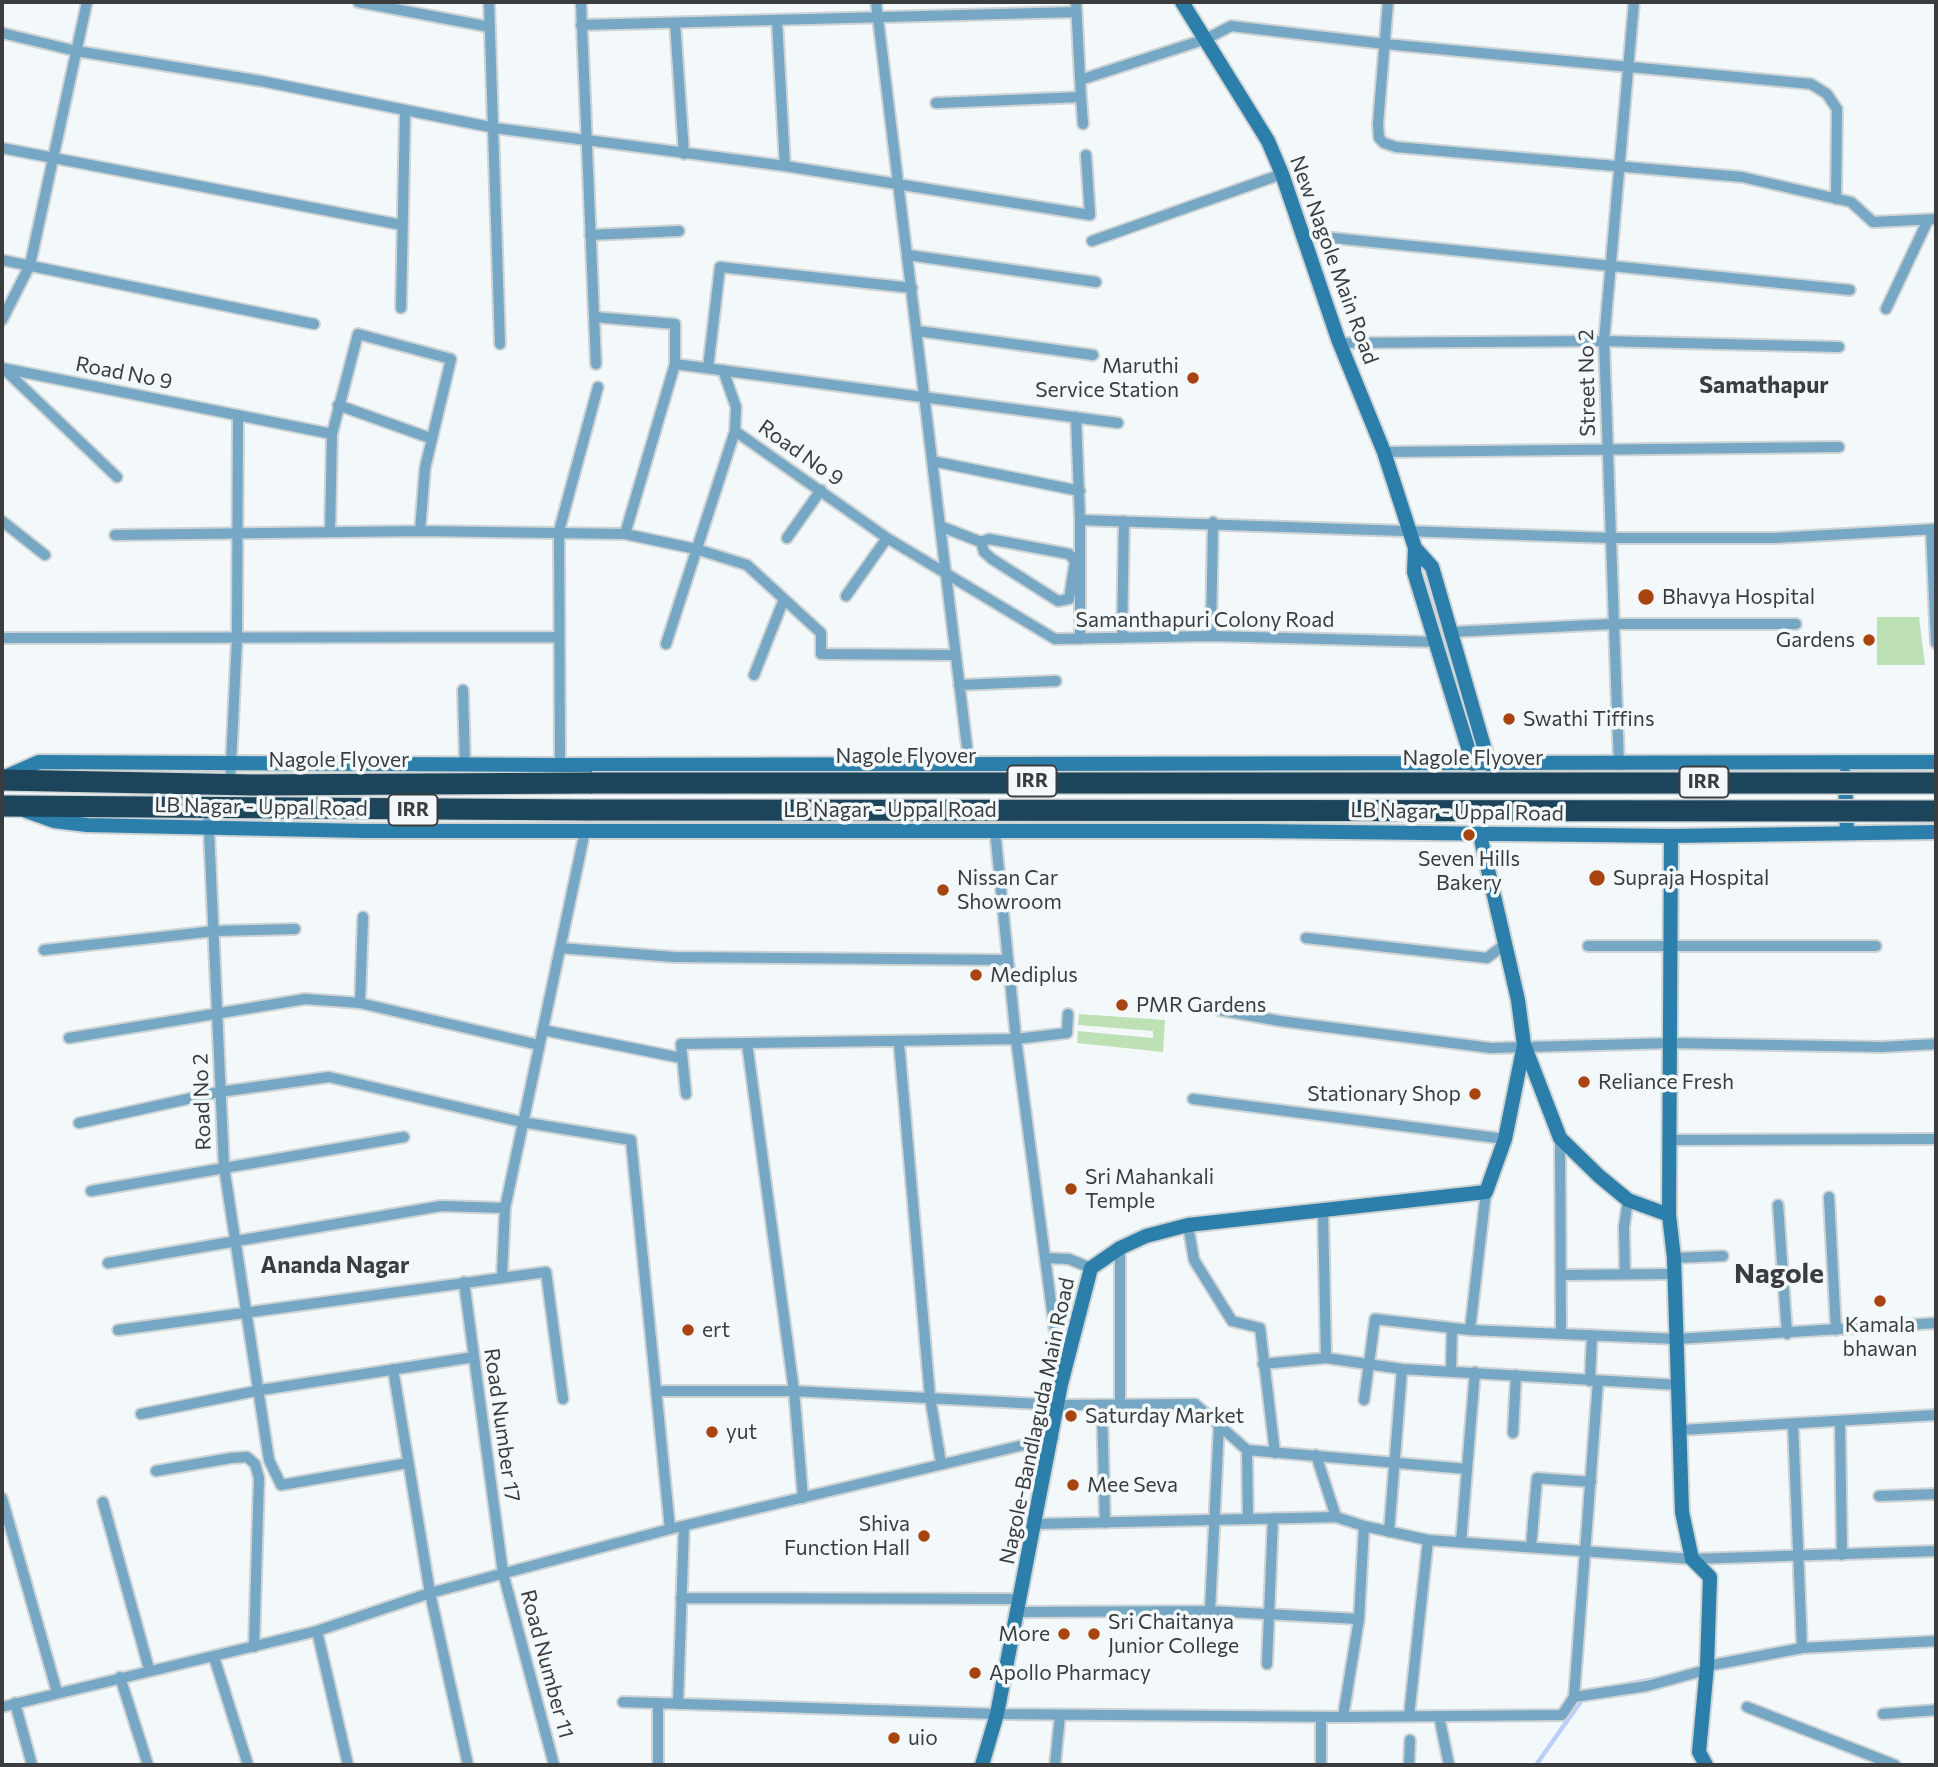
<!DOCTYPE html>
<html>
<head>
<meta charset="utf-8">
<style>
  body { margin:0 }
  #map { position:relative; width:1938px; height:1767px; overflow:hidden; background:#f3f9fa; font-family:Commissioner,sans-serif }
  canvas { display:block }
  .frame { position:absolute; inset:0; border:4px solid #3a3c3d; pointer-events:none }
</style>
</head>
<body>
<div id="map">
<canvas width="1938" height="1767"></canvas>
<div class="frame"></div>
</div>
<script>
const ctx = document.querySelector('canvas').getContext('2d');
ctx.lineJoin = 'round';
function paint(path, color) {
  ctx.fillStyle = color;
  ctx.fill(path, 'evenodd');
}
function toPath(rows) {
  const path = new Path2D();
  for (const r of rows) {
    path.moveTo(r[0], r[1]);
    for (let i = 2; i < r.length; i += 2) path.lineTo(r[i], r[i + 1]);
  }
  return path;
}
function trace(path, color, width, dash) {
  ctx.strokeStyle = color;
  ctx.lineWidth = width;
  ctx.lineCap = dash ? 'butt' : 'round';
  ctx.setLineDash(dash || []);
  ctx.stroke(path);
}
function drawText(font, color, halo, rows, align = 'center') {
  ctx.font = font + ' Commissioner,sans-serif';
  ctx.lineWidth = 7;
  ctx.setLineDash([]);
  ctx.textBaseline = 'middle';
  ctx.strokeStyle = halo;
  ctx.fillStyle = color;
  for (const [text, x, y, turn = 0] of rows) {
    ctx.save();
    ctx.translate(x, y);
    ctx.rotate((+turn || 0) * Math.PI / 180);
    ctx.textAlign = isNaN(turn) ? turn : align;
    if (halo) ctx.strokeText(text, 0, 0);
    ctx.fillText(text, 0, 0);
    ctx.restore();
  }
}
const green = toPath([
  [1877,617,1919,617,1925,665,1877,665],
  [1079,1014,1165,1020,1163,1052,1077,1043,1078,1031,1153,1038,1153,1031,1078,1025]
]);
const stream = toPath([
  [1627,1684,1660,1678],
  [1536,1765,1584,1697]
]);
const street = toPath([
  [358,2,490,27],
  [489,2,500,344],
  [581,2,596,364],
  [876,2,969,763],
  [1388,2,1378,124,1379,138,1384,143,1396,147,1742,177,1851,202,1873,222,1936,219],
  [777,21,785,166],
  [675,23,684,154],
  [581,25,1076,12],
  [2,33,76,51,261,81,495,128,785,166,1090,215,1086,155],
  [1080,80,1206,39,1231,26,1385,44,1811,84,1827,94,1837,109,1836,199],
  [1081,97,1083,124],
  [936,103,1081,97,1076,2],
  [2,148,402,225],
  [590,235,679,231],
  [1303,235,1850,290],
  [1092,241,1282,174],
  [908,255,1096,282],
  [2,260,314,324],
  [401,308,405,113],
  [1886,309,1928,220],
  [594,317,675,324,675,364,625,534],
  [2,320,30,265,87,2],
  [918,331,1093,355],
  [1340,343,1604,341,1839,347],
  [675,364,1118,423],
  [2,368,332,434],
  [3,368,117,477],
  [708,368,720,267,912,288],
  [723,370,736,407,735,431],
  [338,405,430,438],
  [1076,417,1080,520,1611,538,1774,538,1936,529],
  [1384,452,1839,447],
  [932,461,1080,491],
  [1080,520,1080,639],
  [2,521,45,555],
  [940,526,981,542,989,539,1069,554,1075,561,1069,599,1058,601,992,559,984,552,981,542],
  [1931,529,1936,643],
  [330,532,332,434,358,334,451,359,425,468,420,531],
  [115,535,420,531,625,534,696,549,747,565,821,633,821,654,956,655],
  [787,538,821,490],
  [846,596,887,538],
  [1452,632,1612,624,1796,624],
  [1211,636,1213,522],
  [2,638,558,637],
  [1122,638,1124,521],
  [666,644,735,431,887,538,1055,639,1211,636,1437,642],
  [754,675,784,599],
  [959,685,1056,681],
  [463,690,465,764],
  [560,765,559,531,598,387],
  [1619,765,1604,341,1634,2],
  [230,785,237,637,238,415],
  [208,809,224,1167,269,1460,281,1485,408,1463],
  [995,831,1016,1039,1061,1378],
  [1306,938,1487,958,1504,945],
  [1588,946,1876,946],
  [560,948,674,957,1008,960],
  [44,950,215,931,295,929],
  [360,1003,363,917],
  [1219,1010,1280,1021,1491,1048,1672,1043,1881,1047,1936,1044],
  [543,1030,681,1058],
  [69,1038,305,999,360,1003,539,1045],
  [747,1043,794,1391,803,1498],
  [899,1043,930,1397,941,1463],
  [686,1094,681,1044,1016,1039,1067,1033,1068,1014],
  [1193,1099,1505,1139],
  [79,1123,219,1092,329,1077,522,1122,631,1140,670,1529],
  [1560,1138,1561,1334],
  [1670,1140,1936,1139],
  [91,1191,404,1137],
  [1829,1197,1836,1330],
  [1778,1205,1787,1334],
  [1323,1210,1326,1358],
  [1188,1225,1194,1260,1232,1321,1260,1328,1275,1453],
  [1120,1248,1120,1406],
  [1046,1258,1069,1259,1091,1268],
  [1674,1258,1723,1256],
  [108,1263,441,1206,505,1208],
  [1625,1274,1624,1227,1628,1200],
  [1561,1275,1675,1274],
  [502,1276,505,1208,585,831],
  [464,1282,503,1573,554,1765],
  [118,1330,546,1272,563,1399],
  [1470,1330,1486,1192],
  [1263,1364,1326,1358,1402,1369,1679,1385],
  [393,1369,430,1593,468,1765],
  [1451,1371,1452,1328],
  [1590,1381,1592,1335],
  [658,1391,794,1391,1059,1405,1195,1404,1247,1450,1467,1469],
  [1364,1400,1375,1319,1470,1330,1677,1339,1936,1323],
  [1102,1406,1105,1523],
  [141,1414,261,1390,474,1357],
  [1840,1421,1842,1555],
  [1793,1424,1802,1648],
  [1681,1430,1936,1415],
  [1513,1433,1516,1375],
  [1247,1450,1248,1519],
  [1316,1455,1336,1517,1364,1526,1428,1540,1692,1559,1936,1551],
  [156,1471,231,1458,247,1457,255,1464,259,1478,254,1647],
  [1879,1496,1936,1494],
  [2,1498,57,1692],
  [103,1502,149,1669],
  [1036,1524,1336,1517],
  [1389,1532,1402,1369],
  [1461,1542,1475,1372],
  [1531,1547,1537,1478,1591,1482],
  [681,1598,1021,1599],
  [1210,1611,1219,1424],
  [1018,1612,1210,1611,1359,1619],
  [317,1631,348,1765],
  [214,1657,248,1765],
  [1267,1664,1273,1518],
  [1707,1666,1802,1648,1936,1641],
  [120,1677,148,1765],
  [1574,1697,1647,1686,1706,1670],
  [623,1702,997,1714,1343,1717,1562,1715,1574,1697,1598,1381],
  [15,1703,32,1765],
  [678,1704,684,1526],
  [2,1707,317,1631,430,1593,670,1529,1053,1438],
  [1747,1707,1895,1765],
  [1883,1714,1936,1710],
  [1409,1716,1428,1540],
  [1439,1716,1449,1765],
  [1343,1717,1359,1619,1364,1526],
  [658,1765,658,1703],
  [1055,1765,1060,1715],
  [1321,1765,1321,1717],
  [1409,1765,1410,1740]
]);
const secondary = toPath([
  [1182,2,1268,141,1282,174,1338,339,1384,452,1415,548,1414,572,1473,764],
  [1415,548,1432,567,1489,764],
  [1845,775,1847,833],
  [5,777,39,762,560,765,1936,762],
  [26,811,54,821,87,825,364,831,1258,831,1671,836,1936,832],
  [1671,836,1669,1215,1674,1258,1682,1512,1692,1559,1710,1577,1707,1666,1699,1752,1706,1765],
  [1525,1047,1560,1138,1599,1176,1628,1200,1669,1215],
  [982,1765,997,1714,1061,1384,1091,1268,1120,1248,1146,1236,1188,1225,1486,1192,1505,1139,1524,1045,1518,1000,1480,835]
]);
const highway = toPath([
  [2,780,253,785,592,783],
  [2,806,588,810]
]);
const highwayBridge = toPath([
  [592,783,1936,783],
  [588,810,1936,811]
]);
const markers = [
  [1193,378,7,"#a84410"],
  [1646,597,9,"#a84410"],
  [1869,640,7,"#a84410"],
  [1509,719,7,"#a84410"],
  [1469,835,7,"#a84410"],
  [1597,878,9,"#a84410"],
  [943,890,7,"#a84410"],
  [976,975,7,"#a84410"],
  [1122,1005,7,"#a84410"],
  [1584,1082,7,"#a84410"],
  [1475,1094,7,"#a84410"],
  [1071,1189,7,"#a84410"],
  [1880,1301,7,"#a84410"],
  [688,1330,7,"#a84410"],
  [1071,1416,7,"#a84410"],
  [712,1432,7,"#a84410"],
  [1073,1485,7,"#a84410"],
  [924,1536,7,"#a84410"],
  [1064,1634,7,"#a84410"],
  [1094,1634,7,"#a84410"],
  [975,1673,7,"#a84410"],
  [894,1738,7,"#a84410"]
];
const shields = [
  [1032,781,49],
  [1704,782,49],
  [413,810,49]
];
const shieldNames = [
  ["IRR",1032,781],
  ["IRR",1704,782],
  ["IRR",413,810]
];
const streetNames = [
  ["New Nagole Main Road",1334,260,70],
  ["Road No 9",124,373,11],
  ["Street No 2",1587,383,-91],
  ["Road No 9",801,453,35],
  ["Samanthapuri Colony Road",1205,620],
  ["Nagole Flyover",906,756],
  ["Nagole Flyover",1473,758],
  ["Nagole Flyover",339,760],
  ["LB Nagar - Uppal Road",261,807,1],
  ["LB Nagar - Uppal Road",890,810],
  ["LB Nagar - Uppal Road",1457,812,1],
  ["Road No 2",202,1102,-92],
  ["Nagole-Bandlaguda Main Road",1037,1421,-78],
  ["Road Number 17",502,1425,82],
  ["Road Number 11",547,1664,75]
];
const poiNames = [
  ["Maruthi",1179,366,"right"],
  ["Service Station",1179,390,"right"],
  ["Bhavya Hospital",1662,597],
  ["Gardens",1855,640,"right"],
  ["Swathi Tiffins",1523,719],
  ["Seven Hills",1469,859,"center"],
  ["Bakery",1469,883,"center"],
  ["Nissan Car",957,878],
  ["Showroom",957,902],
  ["Supraja Hospital",1613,878],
  ["Mediplus",990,975],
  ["PMR Gardens",1136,1005],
  ["Reliance Fresh",1598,1082],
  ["Stationary Shop",1461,1094,"right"],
  ["Sri Mahankali",1085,1177],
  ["Temple",1085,1201],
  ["Kamala",1880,1325,"center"],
  ["bhawan",1880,1349,"center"],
  ["ert",702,1330],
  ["Saturday Market",1085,1416],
  ["yut",726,1432],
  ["Mee Seva",1087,1485],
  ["Shiva",910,1524,"right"],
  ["Function Hall",910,1548,"right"],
  ["Sri Chaitanya",1108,1622],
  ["Junior College",1108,1646],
  ["More",1050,1634,"right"],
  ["Apollo Pharmacy",989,1673],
  ["uio",908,1738]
];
const neighbourhoodNames = [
  ["Samathapur",1764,385],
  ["Ananda Nagar",335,1265]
];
const districtNames = [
  ["Nagole",1779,1274]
];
paint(green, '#bee0b5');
trace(stream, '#b9cdfe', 4.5);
trace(street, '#ced3d4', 14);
trace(secondary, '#ced3d4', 18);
trace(highway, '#ced3d4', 24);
trace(street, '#76a7c5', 10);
trace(secondary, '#2c7faa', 14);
trace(highway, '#1c455c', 21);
trace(highwayBridge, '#ced3d4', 24, []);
trace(highwayBridge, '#1c455c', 21);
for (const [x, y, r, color] of markers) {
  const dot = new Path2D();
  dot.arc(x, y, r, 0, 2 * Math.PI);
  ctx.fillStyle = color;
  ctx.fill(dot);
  trace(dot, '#f3f9fa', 2.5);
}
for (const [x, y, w] of shields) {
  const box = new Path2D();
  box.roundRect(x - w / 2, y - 15.5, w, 31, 5);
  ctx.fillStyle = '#f3f9fa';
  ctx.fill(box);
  trace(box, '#3a3c3d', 2);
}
drawText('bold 19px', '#3a3c3d', null, shieldNames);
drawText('21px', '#3a3c3d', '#f3f9fa', streetNames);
drawText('21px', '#3a3c3d', '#f3f9fa', poiNames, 'left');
drawText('bold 23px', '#3a3c3d', '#f3f9fa', neighbourhoodNames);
drawText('bold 28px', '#3a3c3d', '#f3f9fa', districtNames);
</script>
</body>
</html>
